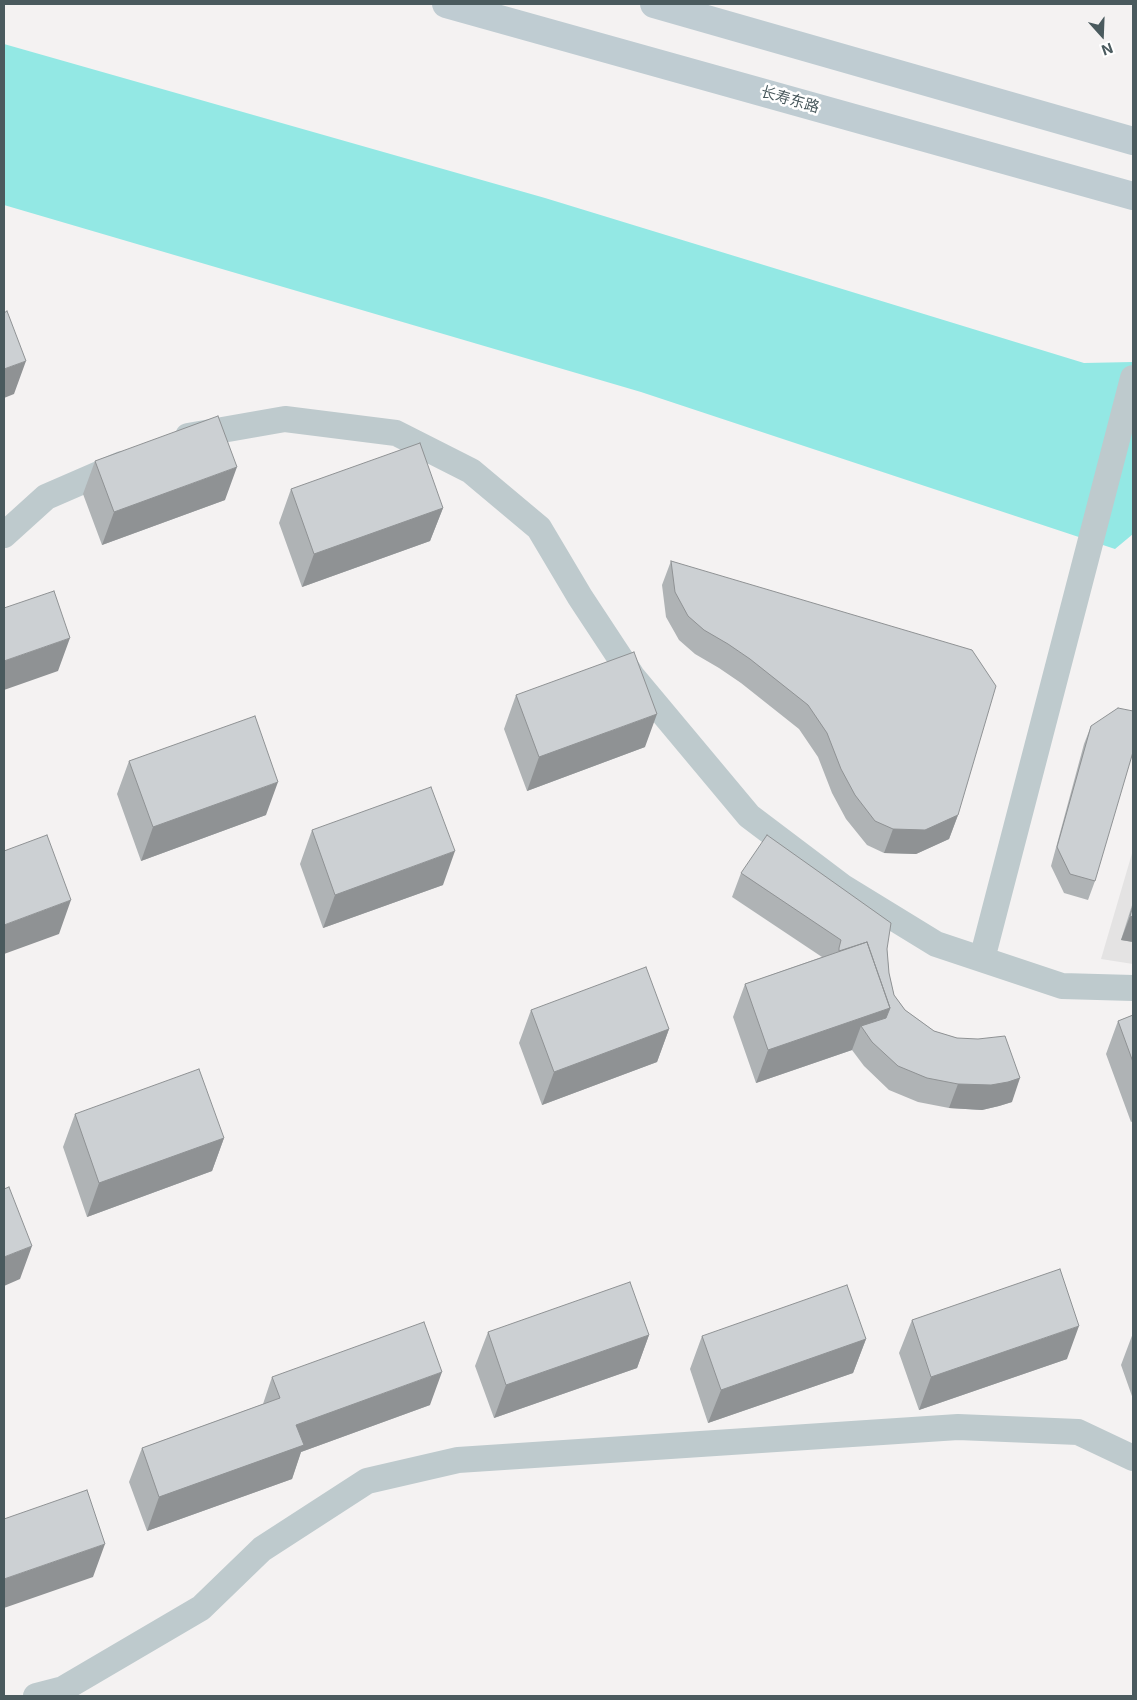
<!DOCTYPE html>
<html>
<head>
<meta charset="utf-8">
<style>
  body { margin:0 }
  #map { position:relative; width:1137px; height:1700px; overflow:hidden; background:#f4f2f2; font-family:Inter,sans-serif }
  canvas { display:block }
  .frame { position:absolute; inset:0; border:5px solid #4a5a5e; pointer-events:none }
  .north { position:absolute; left:1077px; top:10px; width:50px; height:50px; -webkit-text-stroke:4px #fff; paint-order:stroke; rotate:160deg; font-size:14px; font-weight:700; line-height:20px; text-align:center; color:#4a5a5e }
  .north::after { content:''; display:block; margin:auto; width:18px; height:22px; background:#4a5a5e; clip-path:polygon(50% 0,100% 100%,50% 72%,0 100%) }
</style>
</head>
<body>
<div id="map">
<canvas width="1137" height="1700"></canvas>
<div class="frame"></div>
<div class="north">N</div>
</div>
<script>
const ctx = document.querySelector('canvas').getContext('2d');
ctx.lineJoin = 'round';
function paint(path, color) {
  ctx.fillStyle = color;
  ctx.fill(path, 'evenodd');
}
function toPath(rows) {
  const path = new Path2D();
  for (const r of rows) {
    path.moveTo(r[0], r[1]);
    for (let i = 2; i < r.length; i += 2) path.lineTo(r[i], r[i + 1]);
  }
  return path;
}
function trace(path, color, width, dash) {
  ctx.strokeStyle = color;
  ctx.lineWidth = width;
  ctx.lineCap = dash ? 'butt' : 'round';
  ctx.setLineDash(dash || []);
  ctx.stroke(path);
}
function drawText(font, color, halo, rows, align = 'center') {
  ctx.font = font + ' Inter,"Noto Sans SC",sans-serif';
  ctx.lineWidth = 5;
  ctx.setLineDash([]);
  ctx.textBaseline = 'middle';
  ctx.strokeStyle = halo;
  ctx.fillStyle = color;
  for (const [text, x, y, turn = 0] of rows) {
    ctx.save();
    ctx.translate(x, y);
    ctx.rotate((+turn || 0) * Math.PI / 180);
    ctx.textAlign = isNaN(turn) ? turn : align;
    if (halo) ctx.strokeText(text, 0, 0);
    ctx.fillText(text, 0, 0);
    ctx.restore();
  }
}
const education = toPath([
  [1133,850,1133,964,1101,959]
]);
const water = toPath([
  [4,44,545,198,1084,363,1133,362,1133,534,1115,549,641,392,4,205]
]);
const street = toPath([
  [188,436,285,419,396,433,471,471,539,528,580,597,632,676,749,816,843,887,936,944,1062,986,1133,988],
  [4,535,46,497,122,464],
  [982,959,1133,378],
  [36,1696,63,1689,201,1608,262,1549,367,1481,458,1460,958,1427,1078,1432,1133,1458]
]);
const secondary = toPath([
  [446,4,1133,196],
  [654,4,1133,141]
]);
const wall = toPath([
  [95,461,225,500,102,545,83,494],
  [291,489,443,508,430,541,302,587,279,523],
  [671,561,958,815,949,839,916,854,884,853,867,845,846,819,832,793,818,757,799,729,741,683,719,668,695,654,679,640,666,617,662,585],
  [516,695,645,747,527,791,504,729],
  [1091,726,1095,881,1088,900,1064,893,1051,866,1084,744],
  [129,761,266,815,141,861,117,794],
  [312,830,443,885,323,928,300,864],
  [741,873,887,949,889,973,894,995,905,1010,934,1031,957,1038,1012,1102,999,1106,982,1110,949,1108,918,1102,889,1090,864,1066,852,1050,756,1083,733,1017,745,984,822,957,732,897],
  [1133,902,1133,942,1121,940],
  [531,1010,669,1029,657,1062,542,1105,519,1043],
  [1133,1015,1133,1121,1131,1122,1106,1054,1118,1021],
  [75,1114,224,1138,212,1171,87,1217,63,1147],
  [912,1320,1067,1359,919,1410,899,1353],
  [488,1332,649,1335,637,1368,494,1418,475,1366],
  [1133,1333,1133,1399,1121,1365],
  [702,1336,866,1339,853,1373,708,1423,690,1369],
  [272,1377,430,1405,301,1452,292,1479,147,1531,129,1482,142,1448,263,1404]
]);
const shadedWall = toPath([
  [26,361,14,394,4,398,4,369],
  [237,467,225,500,102,545,114,512],
  [443,508,430,541,302,587,314,554],
  [70,638,58,671,4,690,4,661],
  [657,714,645,747,527,791,539,757],
  [278,782,266,815,141,861,153,827],
  [958,815,949,839,916,854,884,853,893,829],
  [455,851,443,885,323,928,335,895],
  [71,900,59,934,4,954,4,925],
  [1130,916,1133,917,1133,942,1121,940],
  [890,1008,877,1042,861,1026,852,1050,756,1083,768,1050],
  [669,1029,657,1062,542,1105,554,1072],
  [1020,1078,1012,1102,999,1106,982,1110,949,1108,958,1084],
  [224,1138,212,1171,87,1217,99,1183],
  [32,1246,20,1279,4,1286,4,1257],
  [1079,1326,1067,1359,919,1410,931,1377],
  [649,1335,637,1368,494,1418,506,1385],
  [866,1339,853,1373,708,1423,721,1390],
  [442,1372,430,1405,301,1452,292,1479,147,1531,159,1497,296,1425],
  [105,1544,93,1577,4,1608,4,1579]
]);
const building = toPath([
  [7,311,26,361,4,369,4,313,7,311],
  [218,416,237,467,114,512,95,461,218,416],
  [420,443,443,508,314,554,291,489,420,443],
  [671,561,972,650,996,686,958,815,925,830,893,829,875,821,855,795,841,769,827,733,808,705,750,659,728,644,704,630,688,616,675,592,671,561],
  [54,591,70,638,4,661,4,608,54,591],
  [634,652,657,714,539,757,516,695,634,652],
  [1118,708,1133,711,1133,752,1095,881,1070,874,1057,847,1091,726,1118,708],
  [255,716,278,782,153,827,129,761,255,716],
  [431,787,455,851,335,895,312,830,431,787],
  [47,835,71,900,4,925,4,851,47,835],
  [767,835,891,923,887,949,889,973,894,995,905,1010,934,1031,957,1038,978,1039,1005,1036,1020,1078,1008,1082,991,1085,958,1084,927,1078,898,1066,872,1042,861,1026,886,1018,890,1008,867,942,839,951,839,948,841,940,741,873,767,835],
  [1133,906,1133,917,1130,916,1133,906],
  [867,942,890,1008,768,1050,745,984,867,942],
  [646,967,669,1029,554,1072,531,1010,646,967],
  [1133,1015,1133,1062,1118,1021,1133,1015],
  [199,1069,224,1138,99,1183,75,1114,199,1069],
  [9,1187,32,1246,4,1257,4,1189,9,1187],
  [1060,1269,1079,1326,931,1377,912,1320,1060,1269],
  [630,1282,649,1335,506,1385,488,1332,630,1282],
  [847,1285,866,1339,721,1390,702,1336,847,1285],
  [424,1322,442,1372,296,1425,304,1445,159,1497,142,1448,280,1398,272,1377,424,1322],
  [87,1490,105,1544,4,1579,4,1519,87,1490]
]);
const streetNames = [
  ["长寿东路",790,100,16]
];
paint(education, '#e4e3e3');
paint(water, '#93e8e4');
trace(street, '#becacd', 26);
trace(secondary, '#bfccd2', 28);
paint(wall, '#afb3b5');
paint(shadedWall, '#8f9294');
paint(building, '#ccd0d3');
trace(building, '#8f9294', 1);
drawText('15px', '#4a5a5e', '#fff', streetNames);
</script>
</body>
</html>
